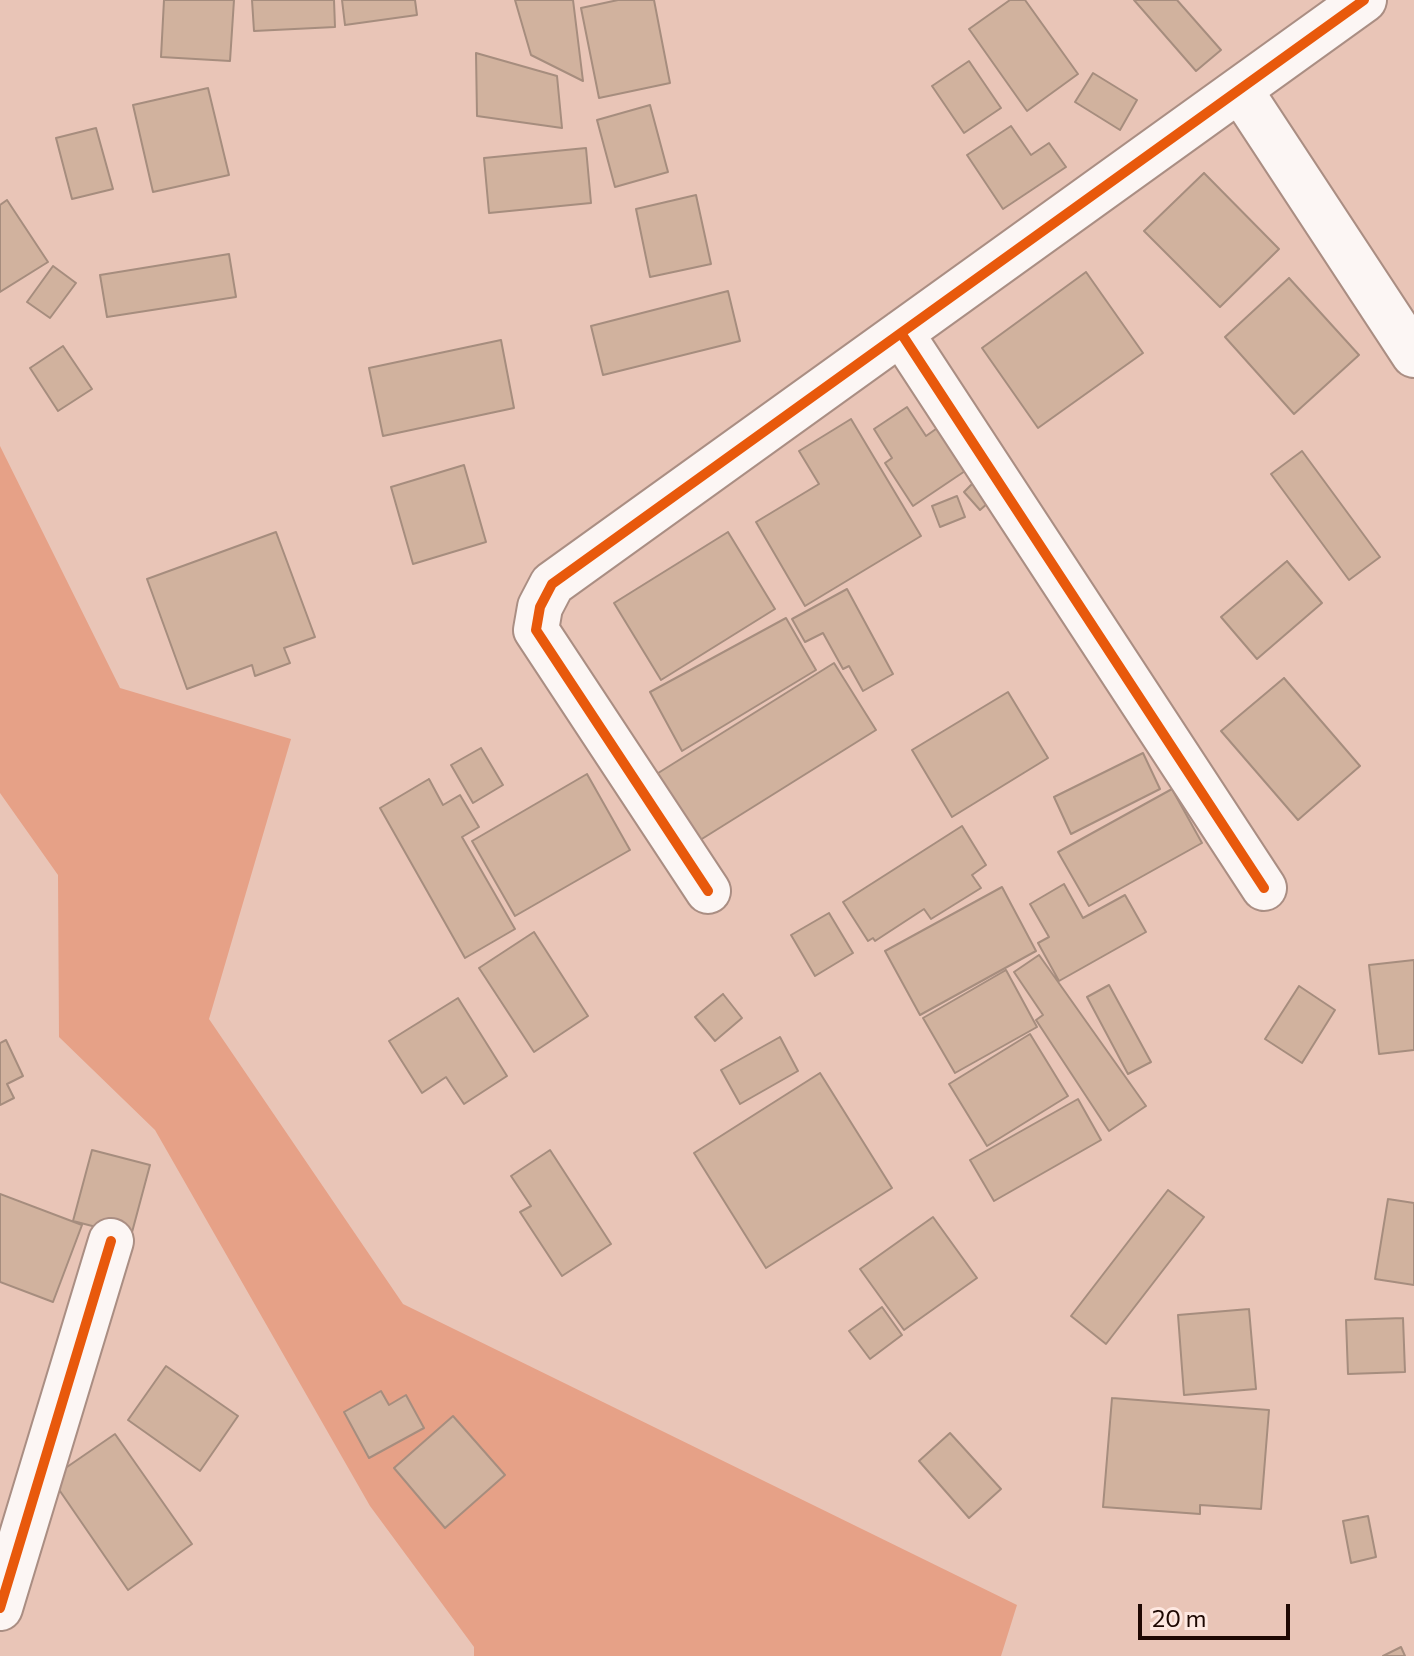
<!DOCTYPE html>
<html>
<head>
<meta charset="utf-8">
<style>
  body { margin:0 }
  #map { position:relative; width:1414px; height:1656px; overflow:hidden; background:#e9c5b7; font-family:Commissioner,sans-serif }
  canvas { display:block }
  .scale { position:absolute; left:1138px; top:1604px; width:152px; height:36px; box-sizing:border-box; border:4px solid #1e0802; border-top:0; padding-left:10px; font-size:24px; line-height:28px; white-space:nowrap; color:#1e0802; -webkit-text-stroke:6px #fee8e1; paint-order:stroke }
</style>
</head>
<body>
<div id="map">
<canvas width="1414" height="1656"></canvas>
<div class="scale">20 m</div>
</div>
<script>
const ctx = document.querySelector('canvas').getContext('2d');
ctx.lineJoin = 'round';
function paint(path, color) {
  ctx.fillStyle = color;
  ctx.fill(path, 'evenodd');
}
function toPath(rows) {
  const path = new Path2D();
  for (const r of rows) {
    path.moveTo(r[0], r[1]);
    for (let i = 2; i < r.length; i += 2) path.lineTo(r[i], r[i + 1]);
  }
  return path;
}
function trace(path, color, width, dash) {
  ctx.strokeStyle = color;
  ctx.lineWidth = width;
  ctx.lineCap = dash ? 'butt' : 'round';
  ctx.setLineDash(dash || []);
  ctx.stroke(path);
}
const green = toPath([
  [0,446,120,688,291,739,209,1019,403,1304,1017,1605,1001,1656,474,1656,474,1647,370,1506,155,1130,59,1037,58,875,0,793]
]);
const building = toPath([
  [164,0,234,0,230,61,161,57,164,0],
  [252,0,334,0,335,27,254,31,252,0],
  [342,0,415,0,417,15,345,25,342,0],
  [515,0,573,0,583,81,531,55,515,0],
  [618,0,654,0,670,83,599,98,581,8,618,0],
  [1010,0,1025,0,1078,74,1027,111,969,29,1010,0],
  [1134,0,1177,0,1221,50,1196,71,1134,0],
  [476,53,557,76,562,128,477,116,476,53],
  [969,61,1001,108,964,133,932,86,969,61],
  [1093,73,1137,100,1120,130,1075,102,1093,73],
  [208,88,229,175,153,192,133,105,208,88],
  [650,105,668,172,615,187,597,120,650,105],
  [1011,126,1031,155,1049,143,1066,167,1003,209,967,155,1011,126],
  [96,128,113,189,72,199,56,138,96,128],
  [586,148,591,203,489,213,484,158,586,148],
  [1204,173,1279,249,1220,307,1144,231,1204,173],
  [696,195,711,264,650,277,636,209,696,195],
  [7,200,48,262,0,292,0,205,7,200],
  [229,254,236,297,107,317,100,275,229,254],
  [53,266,76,283,50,318,27,302,53,266],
  [1086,272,1143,353,1038,428,982,348,1086,272],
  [1289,278,1359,355,1294,414,1225,337,1289,278],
  [728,291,740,341,603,375,591,326,728,291],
  [501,340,514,408,383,436,369,368,501,340],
  [63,346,92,389,58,411,30,368,63,346],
  [907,407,926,436,943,424,971,467,913,506,885,463,892,458,874,429,907,407],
  [851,419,921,536,805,606,756,522,819,484,799,451,851,419],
  [1302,451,1380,557,1349,580,1271,474,1302,451],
  [464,465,486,542,413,564,391,487,464,465],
  [979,477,996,496,980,510,964,492,979,477],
  [957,496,965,517,940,527,932,506,957,496],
  [276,532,315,637,284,648,290,663,255,676,252,665,187,689,147,579,276,532],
  [728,532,775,609,661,680,614,603,728,532],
  [1287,561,1322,603,1257,659,1221,617,1287,561],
  [847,589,893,674,863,691,849,666,843,669,823,633,805,642,792,619,847,589],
  [786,618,816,670,682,751,650,692,786,618],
  [834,663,876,730,697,842,655,775,834,663],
  [1284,678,1360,766,1298,820,1221,731,1284,678],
  [1008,692,1048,758,952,817,912,750,1008,692],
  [481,748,503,785,473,803,451,765,481,748],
  [1143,753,1160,789,1071,834,1054,797,1143,753],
  [587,774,630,850,515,916,472,841,587,774],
  [429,779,443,805,460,795,479,827,462,837,515,929,465,958,380,808,429,779],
  [1172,789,1202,843,1089,906,1058,852,1172,789],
  [962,826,986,865,972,875,981,888,931,919,924,909,875,941,873,938,868,941,843,902,962,826],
  [1064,884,1083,918,1125,895,1146,932,1059,981,1038,943,1049,937,1030,904,1064,884],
  [1002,887,1036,951,920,1015,885,951,1002,887],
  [829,913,853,953,815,976,791,935,829,913],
  [534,932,588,1016,534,1052,479,968,534,932],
  [1039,955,1146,1106,1109,1131,1036,1020,1043,1015,1014,972,1039,955],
  [1414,960,1414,1050,1379,1054,1369,965,1414,960],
  [1006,970,1037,1027,955,1073,923,1018,1006,970],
  [1109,985,1151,1062,1128,1074,1087,997,1109,985],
  [1299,986,1335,1010,1302,1063,1265,1039,1299,986],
  [723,994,742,1018,715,1041,695,1017,723,994],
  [458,998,507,1076,464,1104,446,1077,422,1093,389,1041,458,998],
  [1030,1034,1068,1096,987,1146,949,1084,1030,1034],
  [780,1037,798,1071,740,1104,721,1070,780,1037],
  [6,1040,23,1076,7,1084,14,1098,0,1105,0,1043,6,1040],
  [820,1073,892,1188,766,1268,694,1153,820,1073],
  [1078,1099,1101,1140,994,1201,970,1160,1078,1099],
  [92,1150,150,1165,131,1236,73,1221,92,1150],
  [550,1150,611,1244,562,1276,520,1212,531,1206,511,1176,550,1150],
  [1168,1190,1204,1217,1106,1344,1071,1316,1168,1190],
  [0,1194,82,1225,53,1302,0,1282,0,1194],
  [1388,1199,1414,1203,1414,1285,1375,1279,1388,1199],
  [933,1217,977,1278,904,1330,860,1269,933,1217],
  [882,1307,902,1335,870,1359,849,1331,882,1307],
  [1249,1309,1256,1389,1184,1395,1178,1315,1249,1309],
  [1403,1318,1405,1372,1348,1374,1346,1320,1403,1318],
  [166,1366,238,1416,200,1471,128,1420,166,1366],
  [381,1391,389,1405,406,1395,424,1428,369,1458,344,1412,381,1391],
  [1112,1398,1269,1410,1261,1509,1200,1505,1200,1514,1103,1507,1112,1398],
  [453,1416,505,1475,445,1528,394,1468,453,1416],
  [950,1433,1001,1489,969,1518,919,1461,950,1433],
  [115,1434,192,1544,128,1590,51,1478,115,1434],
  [1368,1516,1376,1557,1351,1563,1343,1521,1368,1516],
  [1401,1647,1405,1656,1383,1656,1401,1647]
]);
const street = toPath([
  [1240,90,1414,355],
  [901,333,1264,888],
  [708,891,536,630,540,607,552,584,1364,0],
  [0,1608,111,1241]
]);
const cycleway = toPath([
  [901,333,1264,888],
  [708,891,536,630,540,607,552,584,1364,0],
  [0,1608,111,1241]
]);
paint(green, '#e6a187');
paint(building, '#d1b29e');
trace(building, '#a68d7e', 2);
trace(street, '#aa8e83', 48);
trace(street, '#fcf6f4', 44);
trace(cycleway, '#e8590c', 10);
</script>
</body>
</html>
